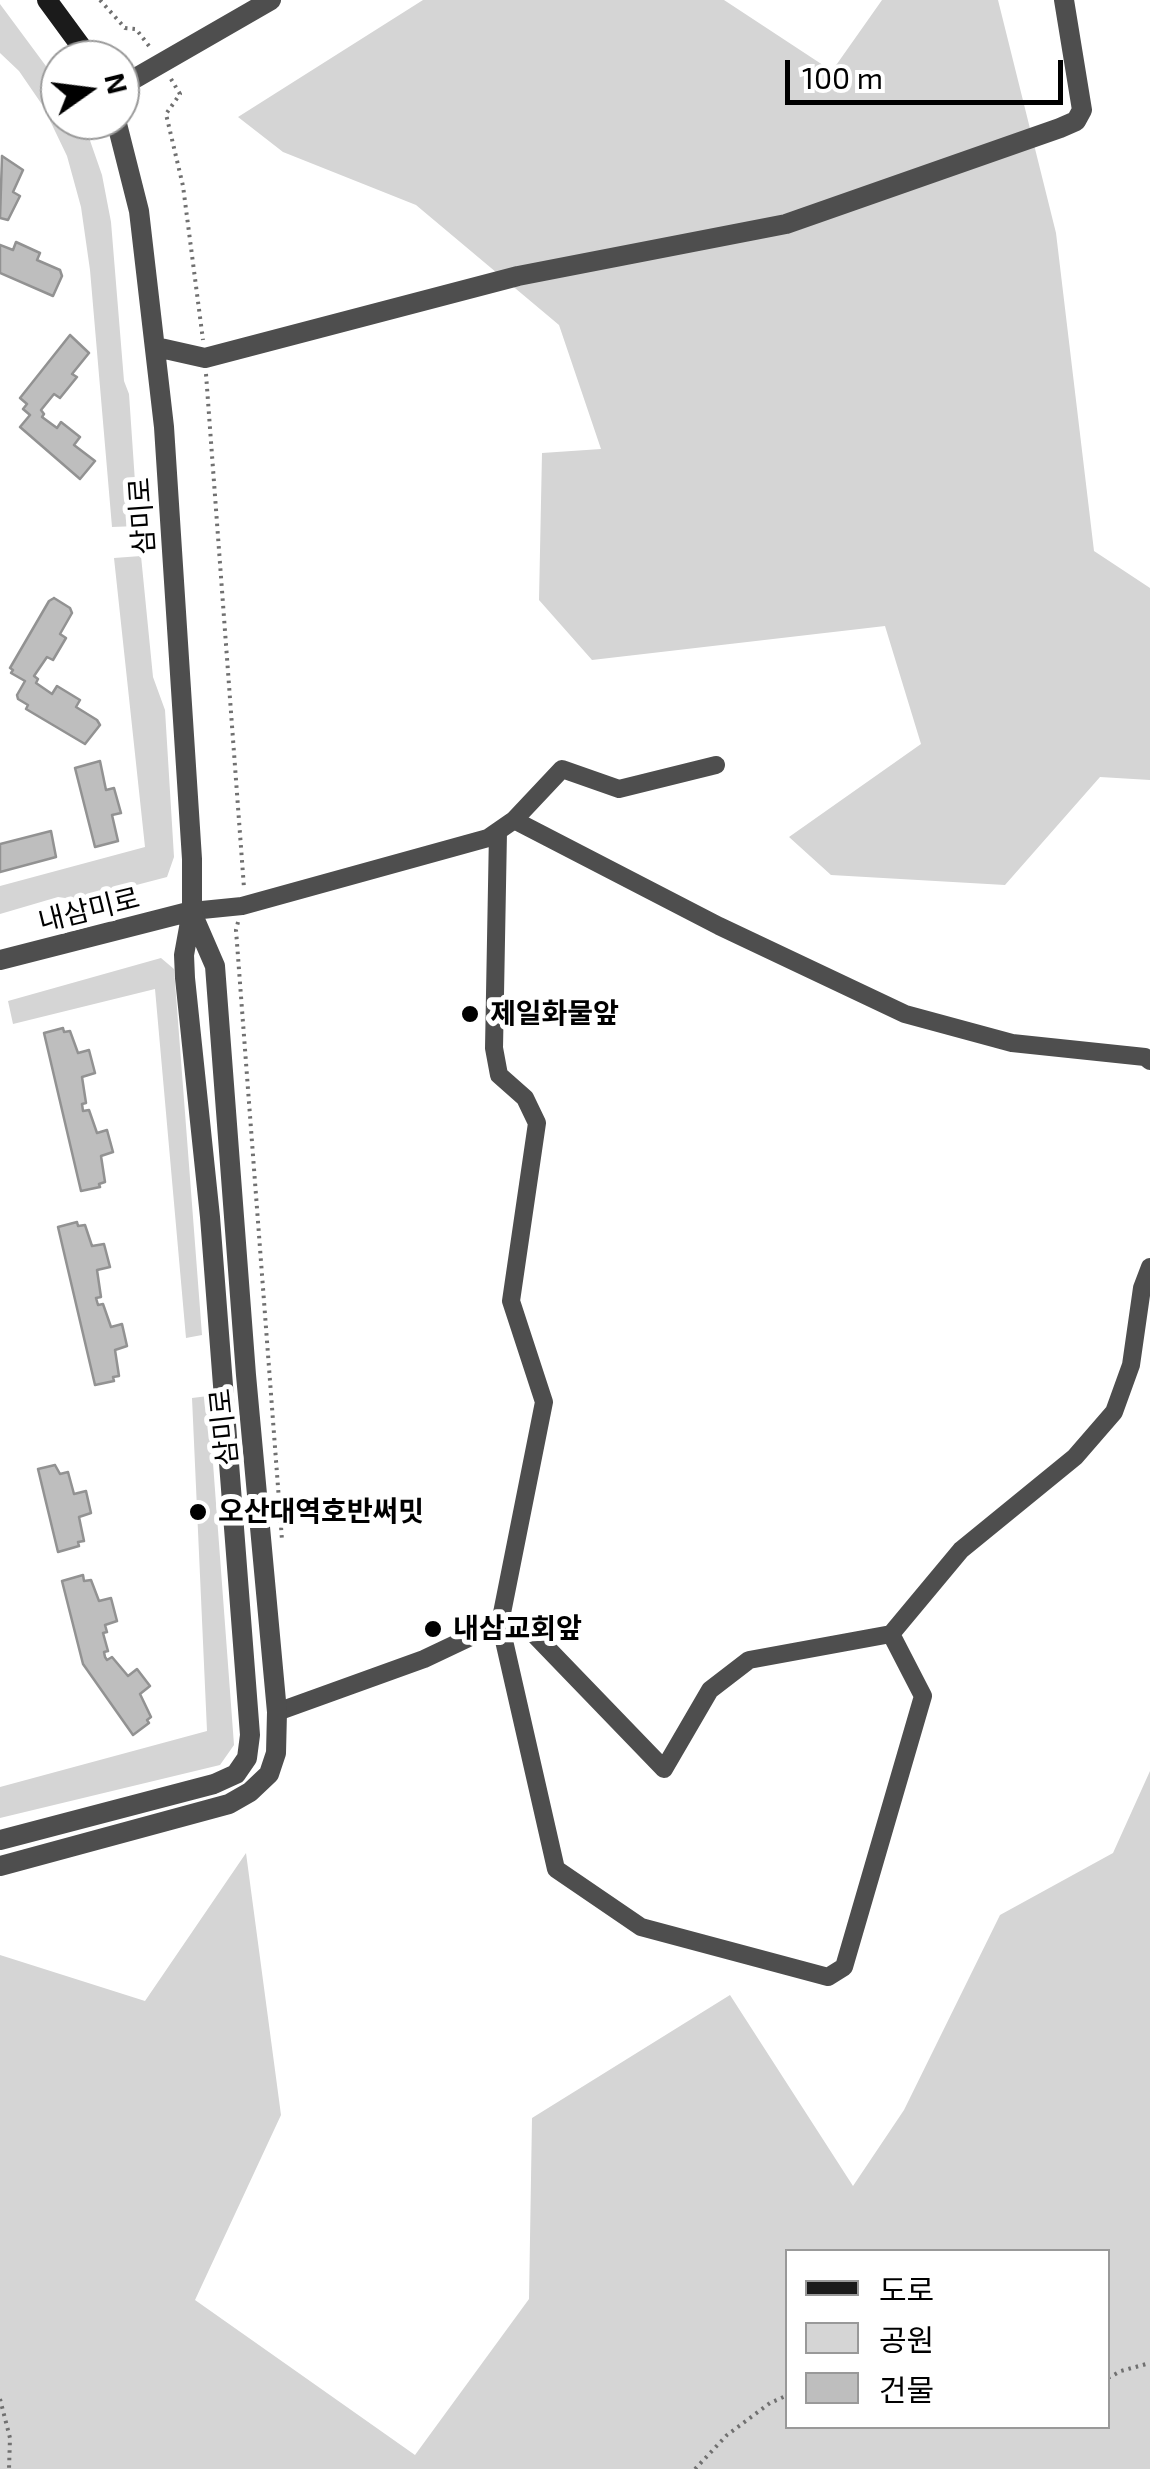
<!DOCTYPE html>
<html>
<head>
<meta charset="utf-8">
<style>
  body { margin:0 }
  #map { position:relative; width:1150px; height:2469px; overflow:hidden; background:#fff; font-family:"Exo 2","Noto Sans KR",sans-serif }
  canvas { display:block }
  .legend { position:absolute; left:785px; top:2249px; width:325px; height:180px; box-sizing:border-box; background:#fff; border:2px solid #999; margin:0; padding:12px 18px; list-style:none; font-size:30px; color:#000 }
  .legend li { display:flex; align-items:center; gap:20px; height:50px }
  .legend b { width:50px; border:2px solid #999 }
  .north { position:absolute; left:40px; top:40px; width:100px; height:100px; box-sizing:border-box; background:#fff; border:2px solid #999; border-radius:50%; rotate:76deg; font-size:28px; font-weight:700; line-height:40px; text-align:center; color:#000 }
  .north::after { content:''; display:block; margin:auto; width:35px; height:45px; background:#000; clip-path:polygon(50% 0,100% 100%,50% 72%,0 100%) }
  .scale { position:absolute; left:785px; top:60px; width:278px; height:45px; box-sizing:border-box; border:5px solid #000; border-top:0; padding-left:12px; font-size:30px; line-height:35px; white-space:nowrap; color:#000; -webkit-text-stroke:8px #fff; paint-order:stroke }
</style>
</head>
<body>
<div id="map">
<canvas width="1150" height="2469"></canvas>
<ul class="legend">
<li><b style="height:12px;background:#1b1b1b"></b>도로</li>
<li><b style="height:28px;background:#d5d5d5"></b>공원</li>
<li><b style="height:28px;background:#bebebe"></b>건물</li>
</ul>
<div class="north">N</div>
<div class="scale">100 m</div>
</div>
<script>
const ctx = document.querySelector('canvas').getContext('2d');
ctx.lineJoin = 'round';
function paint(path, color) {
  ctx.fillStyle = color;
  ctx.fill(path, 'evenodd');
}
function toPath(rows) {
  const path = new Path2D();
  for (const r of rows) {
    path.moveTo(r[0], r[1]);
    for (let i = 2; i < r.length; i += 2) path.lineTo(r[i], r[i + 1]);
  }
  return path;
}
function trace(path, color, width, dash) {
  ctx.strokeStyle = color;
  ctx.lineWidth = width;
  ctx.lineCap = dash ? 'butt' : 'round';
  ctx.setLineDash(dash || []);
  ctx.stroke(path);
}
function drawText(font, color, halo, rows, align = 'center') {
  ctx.font = font + ' "Exo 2","Noto Sans KR",sans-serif';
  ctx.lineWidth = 10;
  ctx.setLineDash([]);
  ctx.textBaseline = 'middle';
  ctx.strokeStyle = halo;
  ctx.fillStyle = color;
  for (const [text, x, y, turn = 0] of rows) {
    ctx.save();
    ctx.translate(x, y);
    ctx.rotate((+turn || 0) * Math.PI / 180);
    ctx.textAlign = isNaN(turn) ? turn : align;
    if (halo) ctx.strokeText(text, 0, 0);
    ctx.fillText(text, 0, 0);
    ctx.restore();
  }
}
const green = toPath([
  [423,0,724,0,832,71,882,0,998,0,1056,233,1094,551,1150,588,1150,780,1100,777,1005,885,831,875,789,837,921,744,885,626,592,660,539,600,542,453,601,449,559,325,416,205,283,152,238,117],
  [0,4,60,85,60,120,81,120,86,129,102,175,111,222,124,381,129,394,138,526,112,527,90,270,81,207,67,156,43,106,19,71,0,53],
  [141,556,153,677,165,710,174,857,167,877,79,900,58,897,0,914,0,886,145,847,114,558],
  [161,958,174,969,202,1335,186,1338,155,989,13,1024,8,1001],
  [208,1396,234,1745,220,1765,0,1818,0,1787,207,1731,192,1398],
  [1150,1771,1150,2469,0,2469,0,1955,145,2001,246,1853,281,2115,195,2300,415,2455,529,2299,532,2118,730,1995,853,2186,904,2110,1000,1915,1113,1853],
  [788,2252,1108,2252,1108,2426,788,2426]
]);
const building = toPath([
  [2,156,23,170,13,192,20,196,8,220,0,218,2,156],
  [16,242,40,253,37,260,60,270,62,276,53,296,0,273,0,245,13,250,16,242],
  [70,335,89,353,72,374,77,377,60,398,54,394,41,410,44,414,42,417,57,428,61,422,80,437,74,445,95,461,80,479,20,427,30,415,23,409,27,404,20,398,70,335],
  [54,598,70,608,72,613,60,634,66,638,53,660,47,657,34,676,38,679,36,683,52,694,57,686,80,700,76,707,97,720,100,725,85,744,26,709,28,705,18,699,17,695,25,681,11,673,13,670,10,668,49,601,54,598],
  [100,761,106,790,114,788,121,813,112,815,118,841,95,847,75,768,100,761],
  [51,831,56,857,0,872,0,844,51,831],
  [63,1028,64,1032,70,1031,78,1053,89,1050,95,1073,82,1077,86,1103,82,1104,83,1111,89,1110,97,1133,107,1130,113,1152,101,1156,105,1182,99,1184,100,1187,81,1191,44,1033,63,1028],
  [77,1222,78,1226,85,1225,92,1246,104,1244,110,1267,97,1270,101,1297,96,1298,98,1305,103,1304,111,1327,122,1324,127,1346,115,1350,119,1376,113,1377,114,1381,95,1385,58,1227,77,1222],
  [55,1465,60,1474,68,1472,74,1494,86,1491,91,1513,79,1517,84,1541,78,1542,79,1546,58,1552,38,1469,55,1465],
  [83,1575,84,1581,91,1580,99,1601,111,1598,117,1621,105,1625,107,1632,103,1633,108,1651,104,1652,105,1657,107,1660,112,1657,128,1676,137,1669,150,1686,140,1694,151,1717,147,1720,149,1723,133,1735,83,1664,62,1581,83,1575]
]);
const path = toPath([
  [100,0,125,28,136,29,152,50],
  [171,79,180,94,166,114,183,186,203,340],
  [206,374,244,888],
  [238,922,236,930,282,1540],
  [1108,2378,1121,2371,1150,2363],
  [0,2399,10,2438,9,2469],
  [695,2469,727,2435,770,2403,788,2395]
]);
const minor = toPath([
  [514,820,719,926,905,1014,1012,1043,1145,1057,1150,1061],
  [498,832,494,1048,499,1075,525,1098,537,1123,511,1301,544,1402,500,1623,556,1869,641,1927,828,1977,844,1967,923,1696,891,1634,961,1550,1075,1457,1114,1412,1131,1365,1142,1288,1150,1267],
  [192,911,242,906,488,838,514,820,562,769,619,789,716,765],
  [277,1712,424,1659,500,1623,525,1625,664,1769,710,1690,749,1660,891,1634]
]);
const tertiary = toPath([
  [120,87,271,0],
  [156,347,205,358,518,276,786,224,1060,128,1076,121,1082,110,1064,0],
  [0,960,192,911],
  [0,1840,214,1784,236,1774,247,1758,250,1735,210,1217,185,978,184,955,192,911,192,859,164,427,139,211,116,120],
  [0,1866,229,1804,250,1792,269,1774,276,1753,277,1712,246,1375,215,966,192,913]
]);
const secondary = toPath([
  [47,0,91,60]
]);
const markers = [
  [470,1014,10,"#000"],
  [198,1512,10,"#000"],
  [433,1629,10,"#000"]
];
const streetNames = [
  ["삼미로",142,516,-94],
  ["내삼미로",89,910,-14],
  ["삼미로",224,1427,-96]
];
const poiNames = [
  ["제일화물앞",490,1014],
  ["오산대역호반써밋",218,1512],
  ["내삼교회앞",453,1629]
];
paint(green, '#d5d5d5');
paint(building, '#bebebe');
trace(building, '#929292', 2.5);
trace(path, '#707070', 4, [2.5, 5]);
trace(minor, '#4e4e4e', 18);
trace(tertiary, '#4e4e4e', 20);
trace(secondary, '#1b1b1b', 20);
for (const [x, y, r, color] of markers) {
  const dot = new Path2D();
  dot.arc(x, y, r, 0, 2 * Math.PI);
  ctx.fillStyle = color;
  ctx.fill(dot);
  trace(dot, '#fff', 4);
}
drawText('28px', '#000', '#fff', streetNames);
drawText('bold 28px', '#000', '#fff', poiNames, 'left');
</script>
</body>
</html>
